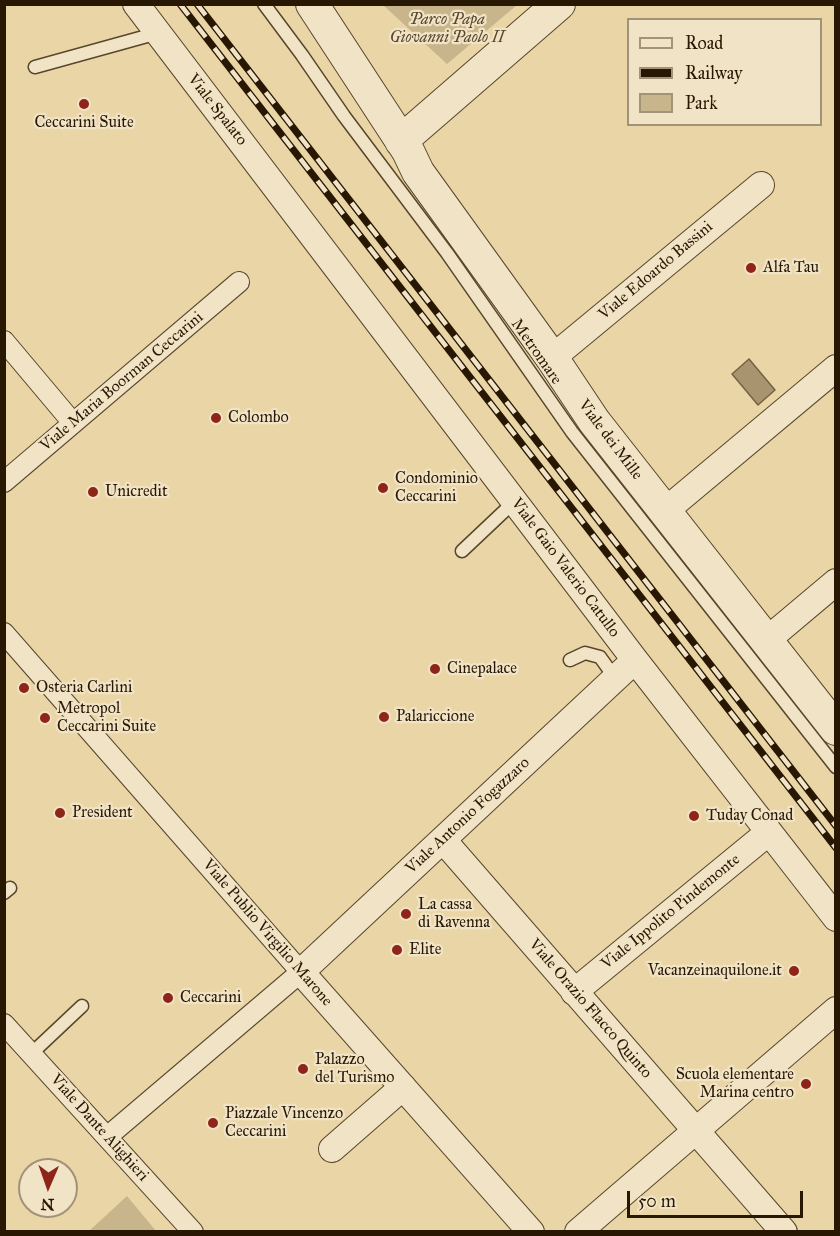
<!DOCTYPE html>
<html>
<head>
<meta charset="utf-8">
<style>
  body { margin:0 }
  #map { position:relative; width:840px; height:1236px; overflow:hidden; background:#ead5a7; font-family:"IM FELL Great Primer",serif }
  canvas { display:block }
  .frame { position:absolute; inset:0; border:6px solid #281703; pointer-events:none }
  .legend { position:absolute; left:627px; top:18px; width:195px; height:108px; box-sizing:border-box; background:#f1e4c6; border:2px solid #a19278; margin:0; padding:8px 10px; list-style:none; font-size:18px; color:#281703 }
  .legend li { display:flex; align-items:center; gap:12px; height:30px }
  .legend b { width:30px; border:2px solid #a19278 }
  .north { position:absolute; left:18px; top:1158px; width:60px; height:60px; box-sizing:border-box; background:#f1e4c6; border:2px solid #a19278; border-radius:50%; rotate:182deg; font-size:16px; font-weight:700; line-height:24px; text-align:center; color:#281703 }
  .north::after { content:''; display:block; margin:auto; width:21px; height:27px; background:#8f2418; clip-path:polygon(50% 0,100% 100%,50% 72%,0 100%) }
  .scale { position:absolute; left:627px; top:1191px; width:176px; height:27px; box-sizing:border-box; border:3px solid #281703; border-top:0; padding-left:8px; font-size:18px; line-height:21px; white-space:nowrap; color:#281703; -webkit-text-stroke:4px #f1e4c6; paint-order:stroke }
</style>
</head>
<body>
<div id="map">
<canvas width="840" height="1236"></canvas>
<div class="frame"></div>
<ul class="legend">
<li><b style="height:8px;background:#f1e4c6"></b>Road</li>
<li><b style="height:8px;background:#281703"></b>Railway</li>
<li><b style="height:16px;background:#c9b58b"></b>Park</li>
</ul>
<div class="north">N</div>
<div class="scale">50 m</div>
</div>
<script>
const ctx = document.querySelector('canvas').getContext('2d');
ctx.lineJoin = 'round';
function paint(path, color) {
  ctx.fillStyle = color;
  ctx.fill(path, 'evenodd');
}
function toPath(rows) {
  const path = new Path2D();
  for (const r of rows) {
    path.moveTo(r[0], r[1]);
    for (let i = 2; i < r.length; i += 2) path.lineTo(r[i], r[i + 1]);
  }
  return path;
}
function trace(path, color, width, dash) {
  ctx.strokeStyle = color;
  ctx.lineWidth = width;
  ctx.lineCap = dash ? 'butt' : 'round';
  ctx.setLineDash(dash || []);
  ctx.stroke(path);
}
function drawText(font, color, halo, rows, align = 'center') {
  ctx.font = font + ' "IM FELL Great Primer",serif';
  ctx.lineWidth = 4.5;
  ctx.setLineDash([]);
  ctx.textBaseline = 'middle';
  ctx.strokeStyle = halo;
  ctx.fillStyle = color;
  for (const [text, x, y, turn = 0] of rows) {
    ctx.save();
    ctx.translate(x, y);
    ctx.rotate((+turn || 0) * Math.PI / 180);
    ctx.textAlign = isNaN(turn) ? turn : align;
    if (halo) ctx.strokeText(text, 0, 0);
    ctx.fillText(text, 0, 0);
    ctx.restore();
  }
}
const green = toPath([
  [383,5,517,5,447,64],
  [127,1196,156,1231,88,1232]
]);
const water = toPath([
  [749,359,775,390,758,405,732,374,749,359]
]);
const service = toPath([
  [264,4,302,55,344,116,447,253,572,432,836,767],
  [35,67,158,33],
  [462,551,515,501],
  [570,660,585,653,600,657,615,678],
  [4,893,10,888],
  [31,1054,82,1006]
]);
const pedestrian = toPath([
  [4,341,73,423],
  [4,482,239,282],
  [4,633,301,972,107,1137],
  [4,1024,193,1232]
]);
const minor = toPath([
  [136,4,635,660,836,918],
  [552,358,761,185],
  [665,511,836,368],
  [767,640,836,582],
  [443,840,784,1232],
  [574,992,769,832],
  [332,1149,403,1087],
  [531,1232,301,972,635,660],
  [578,1232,836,1010]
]);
const tertiary = toPath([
  [312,4,408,151,418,172,552,358,594,421,836,729],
  [401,141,559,4]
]);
const rail = toPath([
  [180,4,836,848],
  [197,4,836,826]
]);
const markers = [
  [84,104,6,"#8f2418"],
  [751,268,6,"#8f2418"],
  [216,418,6,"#8f2418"],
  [383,488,6,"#8f2418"],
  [93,492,6,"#8f2418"],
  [435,669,6,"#8f2418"],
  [24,688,6,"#8f2418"],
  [384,717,6,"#8f2418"],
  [45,718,6,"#8f2418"],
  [60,813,6,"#8f2418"],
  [694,816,6,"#8f2418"],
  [406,914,6,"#8f2418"],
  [397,950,6,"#8f2418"],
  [794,971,6,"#8f2418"],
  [168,998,6,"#8f2418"],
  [303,1069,6,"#8f2418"],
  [806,1084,6,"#8f2418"],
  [213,1123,6,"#8f2418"]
];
const parkNames = [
  ["Parco Papa",447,20],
  ["Giovanni Paolo II",447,38]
];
const streetNames = [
  ["Viale Spalato",217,110,52],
  ["Viale Edoardo Bassini",656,271,-40],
  ["Metromare",536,352,55],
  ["Viale Maria Boorman Ceccarini",122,382,-40],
  ["Viale dei Mille",610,440,53],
  ["Viale Gaio Valerio Catullo",565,568,53],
  ["Viale Antonio Fogazzaro",468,816,-43],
  ["Viale Ippolito Pindemonte",671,912,-39],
  ["Viale Publio Virgilio Marone",267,933,49],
  ["Viale Orazio Flacco Quinto",590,1009,49],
  ["Viale Dante Alighieri",99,1128,48]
];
const poiNames = [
  ["Ceccarini Suite",84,123,"center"],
  ["Alfa Tau",763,268],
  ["Colombo",228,418],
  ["Condominio",395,479],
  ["Ceccarini",395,497],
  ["Unicredit",105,492],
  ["Cinepalace",447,669],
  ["Osteria Carlini",36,688],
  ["Metropol",57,709],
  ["Ceccarini Suite",57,727],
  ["Palariccione",396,717],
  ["President",72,813],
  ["Tuday Conad",706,816],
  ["La cassa",418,905],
  ["di Ravenna",418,923],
  ["Elite",409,950],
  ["Vacanzeinaquilone.it",782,971,"right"],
  ["Ceccarini",180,998],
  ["Palazzo",315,1060],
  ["del Turismo",315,1078],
  ["Scuola elementare",794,1075,"right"],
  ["Marina centro",794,1093,"right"],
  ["Piazzale Vincenzo",225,1114],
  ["Ceccarini",225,1132]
];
paint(green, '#c9b58b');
paint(water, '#a8946f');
trace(water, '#756244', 1.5);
trace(service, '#58462c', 15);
trace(pedestrian, '#58462c', 22);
trace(minor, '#58462c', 28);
trace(tertiary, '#58462c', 34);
trace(service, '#f1e4c6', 12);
trace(pedestrian, '#f1e4c6', 20);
trace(minor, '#f1e4c6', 26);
trace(tertiary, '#f1e4c6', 32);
trace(rail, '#281703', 7);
trace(rail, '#f1e4c6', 4.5, [14]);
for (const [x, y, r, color] of markers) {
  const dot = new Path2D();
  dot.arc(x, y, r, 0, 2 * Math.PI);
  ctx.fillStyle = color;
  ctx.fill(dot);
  trace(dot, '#f1e4c6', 2);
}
drawText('italic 16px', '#58462c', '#f1e4c6', parkNames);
drawText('16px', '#281703', '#f1e4c6', streetNames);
drawText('16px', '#281703', '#f1e4c6', poiNames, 'left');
</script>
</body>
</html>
